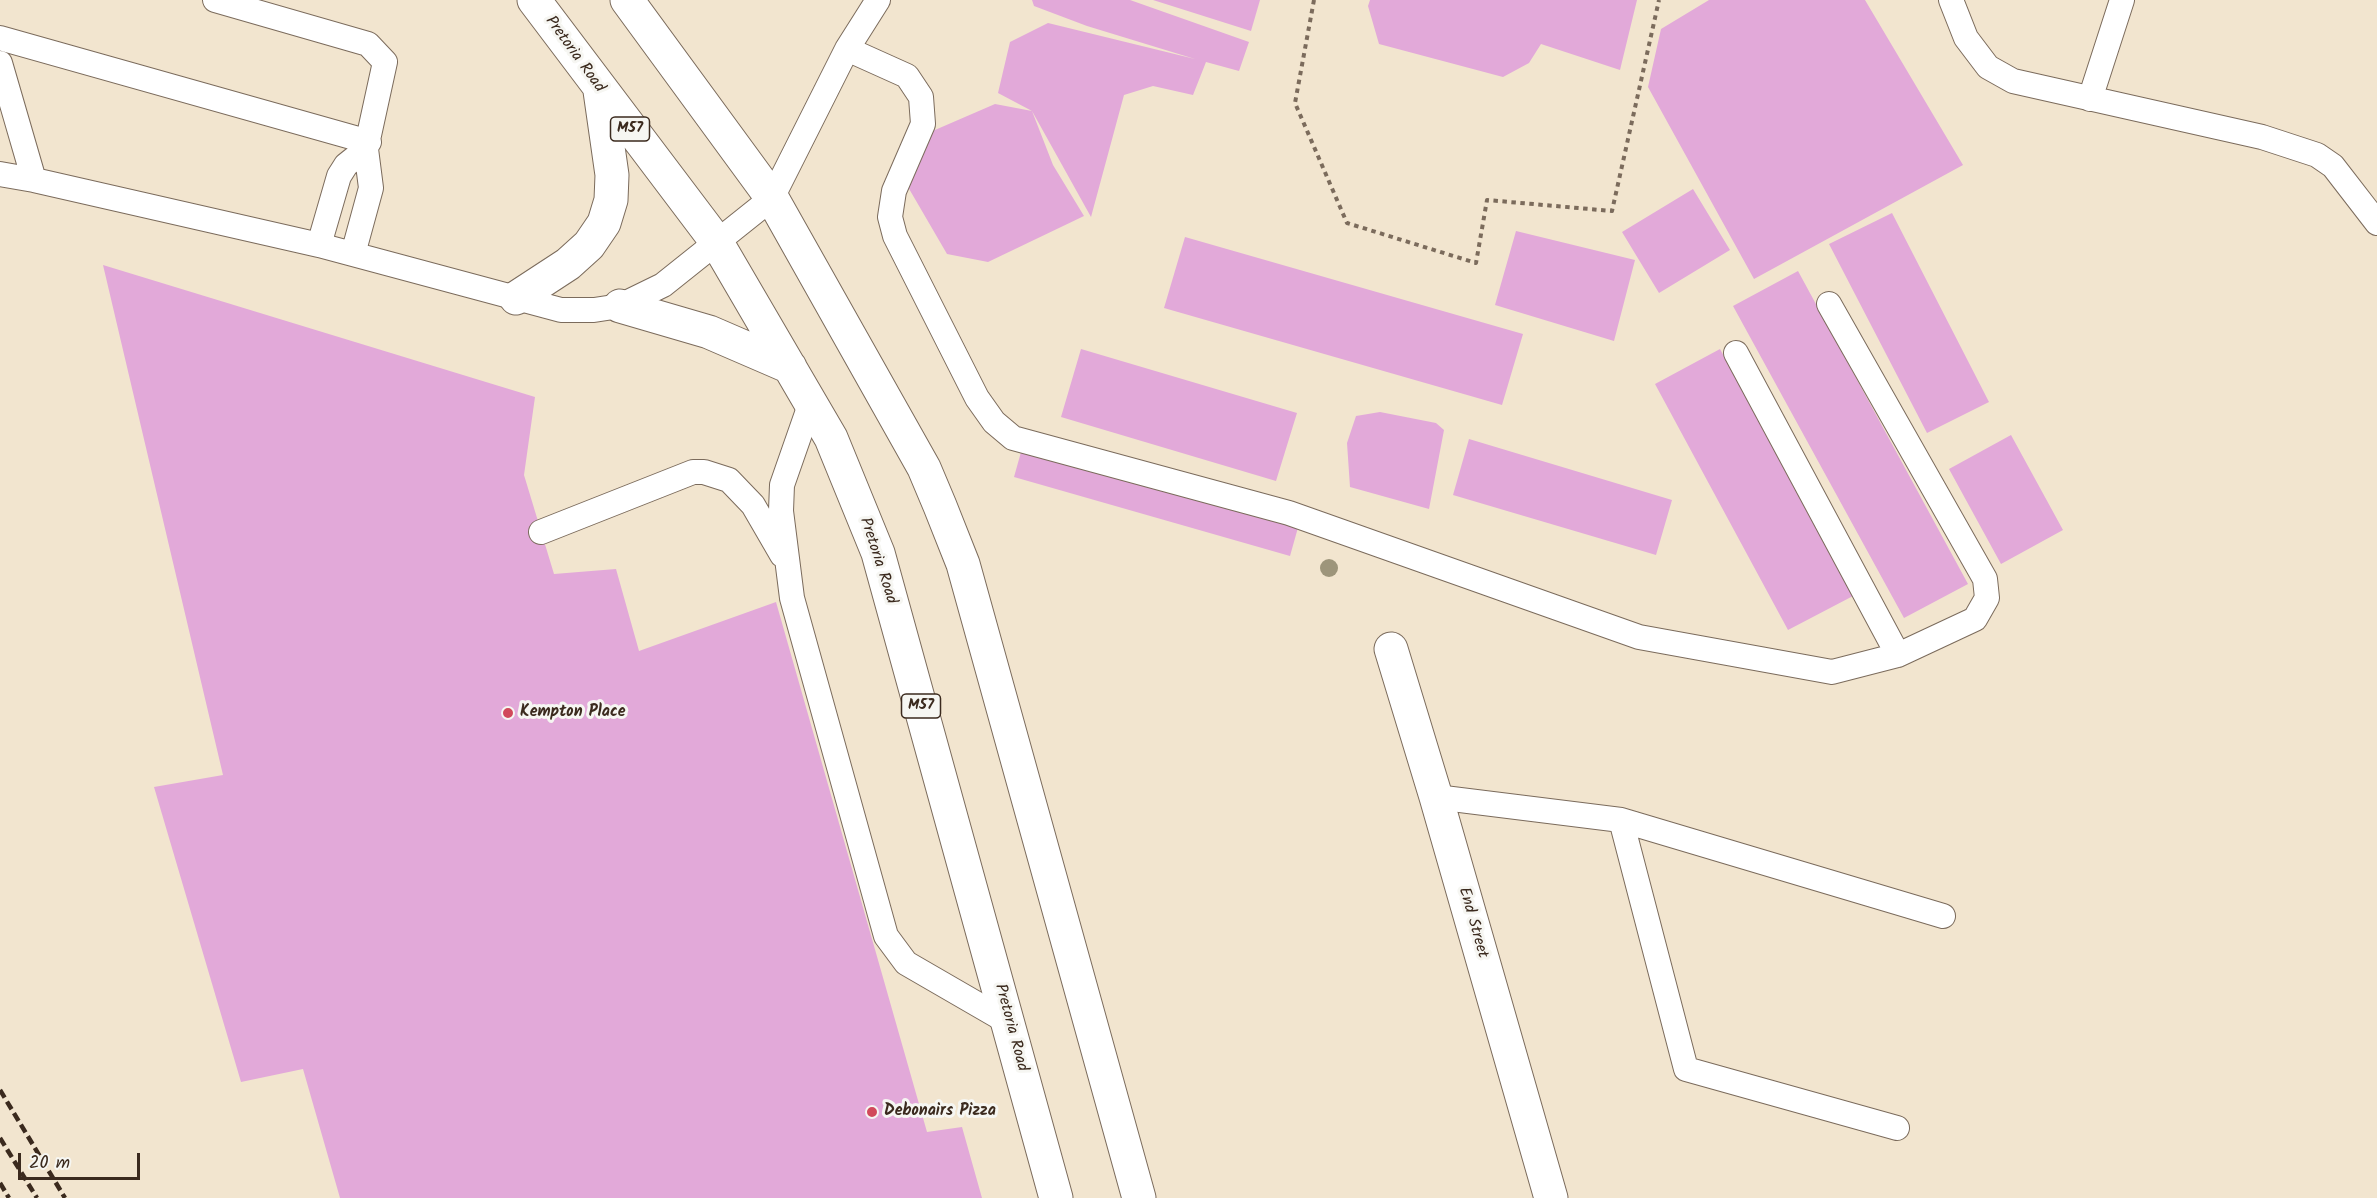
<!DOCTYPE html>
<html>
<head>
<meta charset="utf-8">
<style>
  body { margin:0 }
  #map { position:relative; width:2377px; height:1198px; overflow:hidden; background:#f2e5cf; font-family:Kalam,sans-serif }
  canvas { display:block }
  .scale { position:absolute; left:18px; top:1153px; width:122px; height:27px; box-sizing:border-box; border:3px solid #3b2a1e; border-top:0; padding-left:8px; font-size:18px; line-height:21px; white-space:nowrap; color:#3b2a1e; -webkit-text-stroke:4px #f6f6f2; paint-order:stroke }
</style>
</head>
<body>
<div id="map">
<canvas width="2377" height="1198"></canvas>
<div class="scale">20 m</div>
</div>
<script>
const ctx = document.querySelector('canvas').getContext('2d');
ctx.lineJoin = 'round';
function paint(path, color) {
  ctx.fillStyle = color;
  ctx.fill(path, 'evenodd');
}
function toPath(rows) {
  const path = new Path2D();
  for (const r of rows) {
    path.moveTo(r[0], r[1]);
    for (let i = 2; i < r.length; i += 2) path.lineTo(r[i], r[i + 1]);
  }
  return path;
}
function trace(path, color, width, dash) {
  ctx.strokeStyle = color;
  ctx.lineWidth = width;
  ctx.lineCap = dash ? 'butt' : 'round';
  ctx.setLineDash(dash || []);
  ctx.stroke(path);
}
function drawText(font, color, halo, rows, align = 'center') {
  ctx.font = font + ' Kalam,sans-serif';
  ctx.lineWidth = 6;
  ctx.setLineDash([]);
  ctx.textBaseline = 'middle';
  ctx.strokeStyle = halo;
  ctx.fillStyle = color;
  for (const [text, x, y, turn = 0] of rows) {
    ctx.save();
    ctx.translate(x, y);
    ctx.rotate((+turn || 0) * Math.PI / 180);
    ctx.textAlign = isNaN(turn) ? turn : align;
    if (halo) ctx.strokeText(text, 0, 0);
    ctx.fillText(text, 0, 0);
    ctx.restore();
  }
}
const building = toPath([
  [1032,0,1130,0,1249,42,1239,71,1206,62,1193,95,1153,86,1124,95,1091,217,1032,111,1053,165,1084,216,988,262,947,254,908,187,928,133,995,104,1032,111,998,93,1010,42,1048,23,1195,59,1087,26,1034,6],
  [1153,0,1260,0,1251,31],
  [1370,0,1637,0,1620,70,1541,44,1529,63,1503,77,1379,44,1368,6],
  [1709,0,1865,0,1963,165,1754,279,1648,87,1661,29],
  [1693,189,1730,250,1659,293,1622,232],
  [1892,213,1989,402,1927,433,1829,244],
  [1516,231,1635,260,1614,341,1495,305],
  [1185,237,1523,334,1502,405,1164,308],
  [103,265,535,397,524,475,554,574,616,569,639,651,776,602,927,1132,962,1127,982,1198,340,1198,303,1069,241,1082,154,787,223,775],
  [1798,271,1968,584,1904,618,1733,306],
  [1081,349,1297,413,1276,481,1061,417],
  [1720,349,1853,596,1788,630,1655,384],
  [1380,412,1436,423,1444,430,1429,509,1350,487,1347,443,1356,416],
  [2011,435,2063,530,2001,564,1949,469],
  [1469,439,1672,500,1656,555,1453,495],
  [1023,445,1299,524,1290,556,1014,477]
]);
const path = toPath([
  [1314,0,1295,103,1347,223,1476,263,1487,200,1612,211,1659,0]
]);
const service = toPath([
  [215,0,368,44,385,62,366,149,371,188,353,254],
  [1951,0,1966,38,1988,67,2013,81,2262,137,2317,155,2333,166,2377,223],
  [0,38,369,142],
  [847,49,907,76,921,97,923,124,894,191,890,217,895,236,977,398,994,422,1013,438,1289,513,1639,637,1832,672,1898,655,1975,619,1987,598,1985,579,1829,304],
  [0,63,34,180,319,245,561,310,594,310,620,306,663,285,772,198,847,49,878,0],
  [2090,99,2122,0],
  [0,174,34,180],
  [319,245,339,176,346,165,366,149],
  [1736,353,1898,655],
  [811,402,782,485,781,511,792,598,886,936,906,963,1008,1022],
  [541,532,693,472,704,472,729,480,753,505,782,555],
  [1436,797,1621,820,1943,916],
  [1621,820,1686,1069,1897,1128]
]);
const minor = toPath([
  [1391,649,1436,797,1551,1198]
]);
const primary = toPath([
  [534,0,716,241,831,438,878,553,1056,1198],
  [627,0,772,198,924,468,940,506,963,564,1139,1198],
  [516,298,568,264,589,245,604,223,611,200,612,175,600,91],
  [620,306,709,332,790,367]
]);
const rail = toPath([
  [0,1090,65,1198],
  [0,1138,37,1198],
  [0,1183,9,1198]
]);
const trees = [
  [1329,568]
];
const markers = [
  [508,713,6,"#d1495b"],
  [872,1112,6,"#d1495b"]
];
const shields = [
  [630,129,39],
  [921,706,39]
];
const shieldNames = [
  ["M57",630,129],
  ["M57",921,706]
];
const streetNames = [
  ["Pretoria Road",574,55,54],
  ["Pretoria Road",877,561,72],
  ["End Street",1472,923,74],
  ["Pretoria Road",1010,1028,75]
];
const poiNames = [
  ["Kempton Place",520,713],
  ["Debonairs Pizza",884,1112]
];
paint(building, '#e2a9d9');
trace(service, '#7b6b5c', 26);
trace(minor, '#7b6b5c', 35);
trace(primary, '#7b6b5c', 35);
trace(path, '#7b6b5c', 4, [4.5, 4.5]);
trace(service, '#fff', 24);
trace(minor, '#fff', 33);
trace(primary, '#fff', 33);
trace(rail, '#3b2a1e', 4.5, [9, 4.5]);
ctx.fillStyle = '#9d957b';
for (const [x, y] of trees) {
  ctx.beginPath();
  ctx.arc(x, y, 9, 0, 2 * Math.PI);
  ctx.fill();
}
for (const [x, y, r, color] of markers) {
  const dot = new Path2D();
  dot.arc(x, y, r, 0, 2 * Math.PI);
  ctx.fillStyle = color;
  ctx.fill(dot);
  trace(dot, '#f6f6f2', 2);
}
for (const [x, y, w] of shields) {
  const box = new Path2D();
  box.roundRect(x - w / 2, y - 12, w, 24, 4.5);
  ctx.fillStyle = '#f6f6f2';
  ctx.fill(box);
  trace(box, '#3b2a1e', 1.5);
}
drawText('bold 15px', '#3b2a1e', null, shieldNames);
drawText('16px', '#3b2a1e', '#f6f6f2', streetNames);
drawText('bold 16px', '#3b2a1e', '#f6f6f2', poiNames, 'left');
</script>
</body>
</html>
